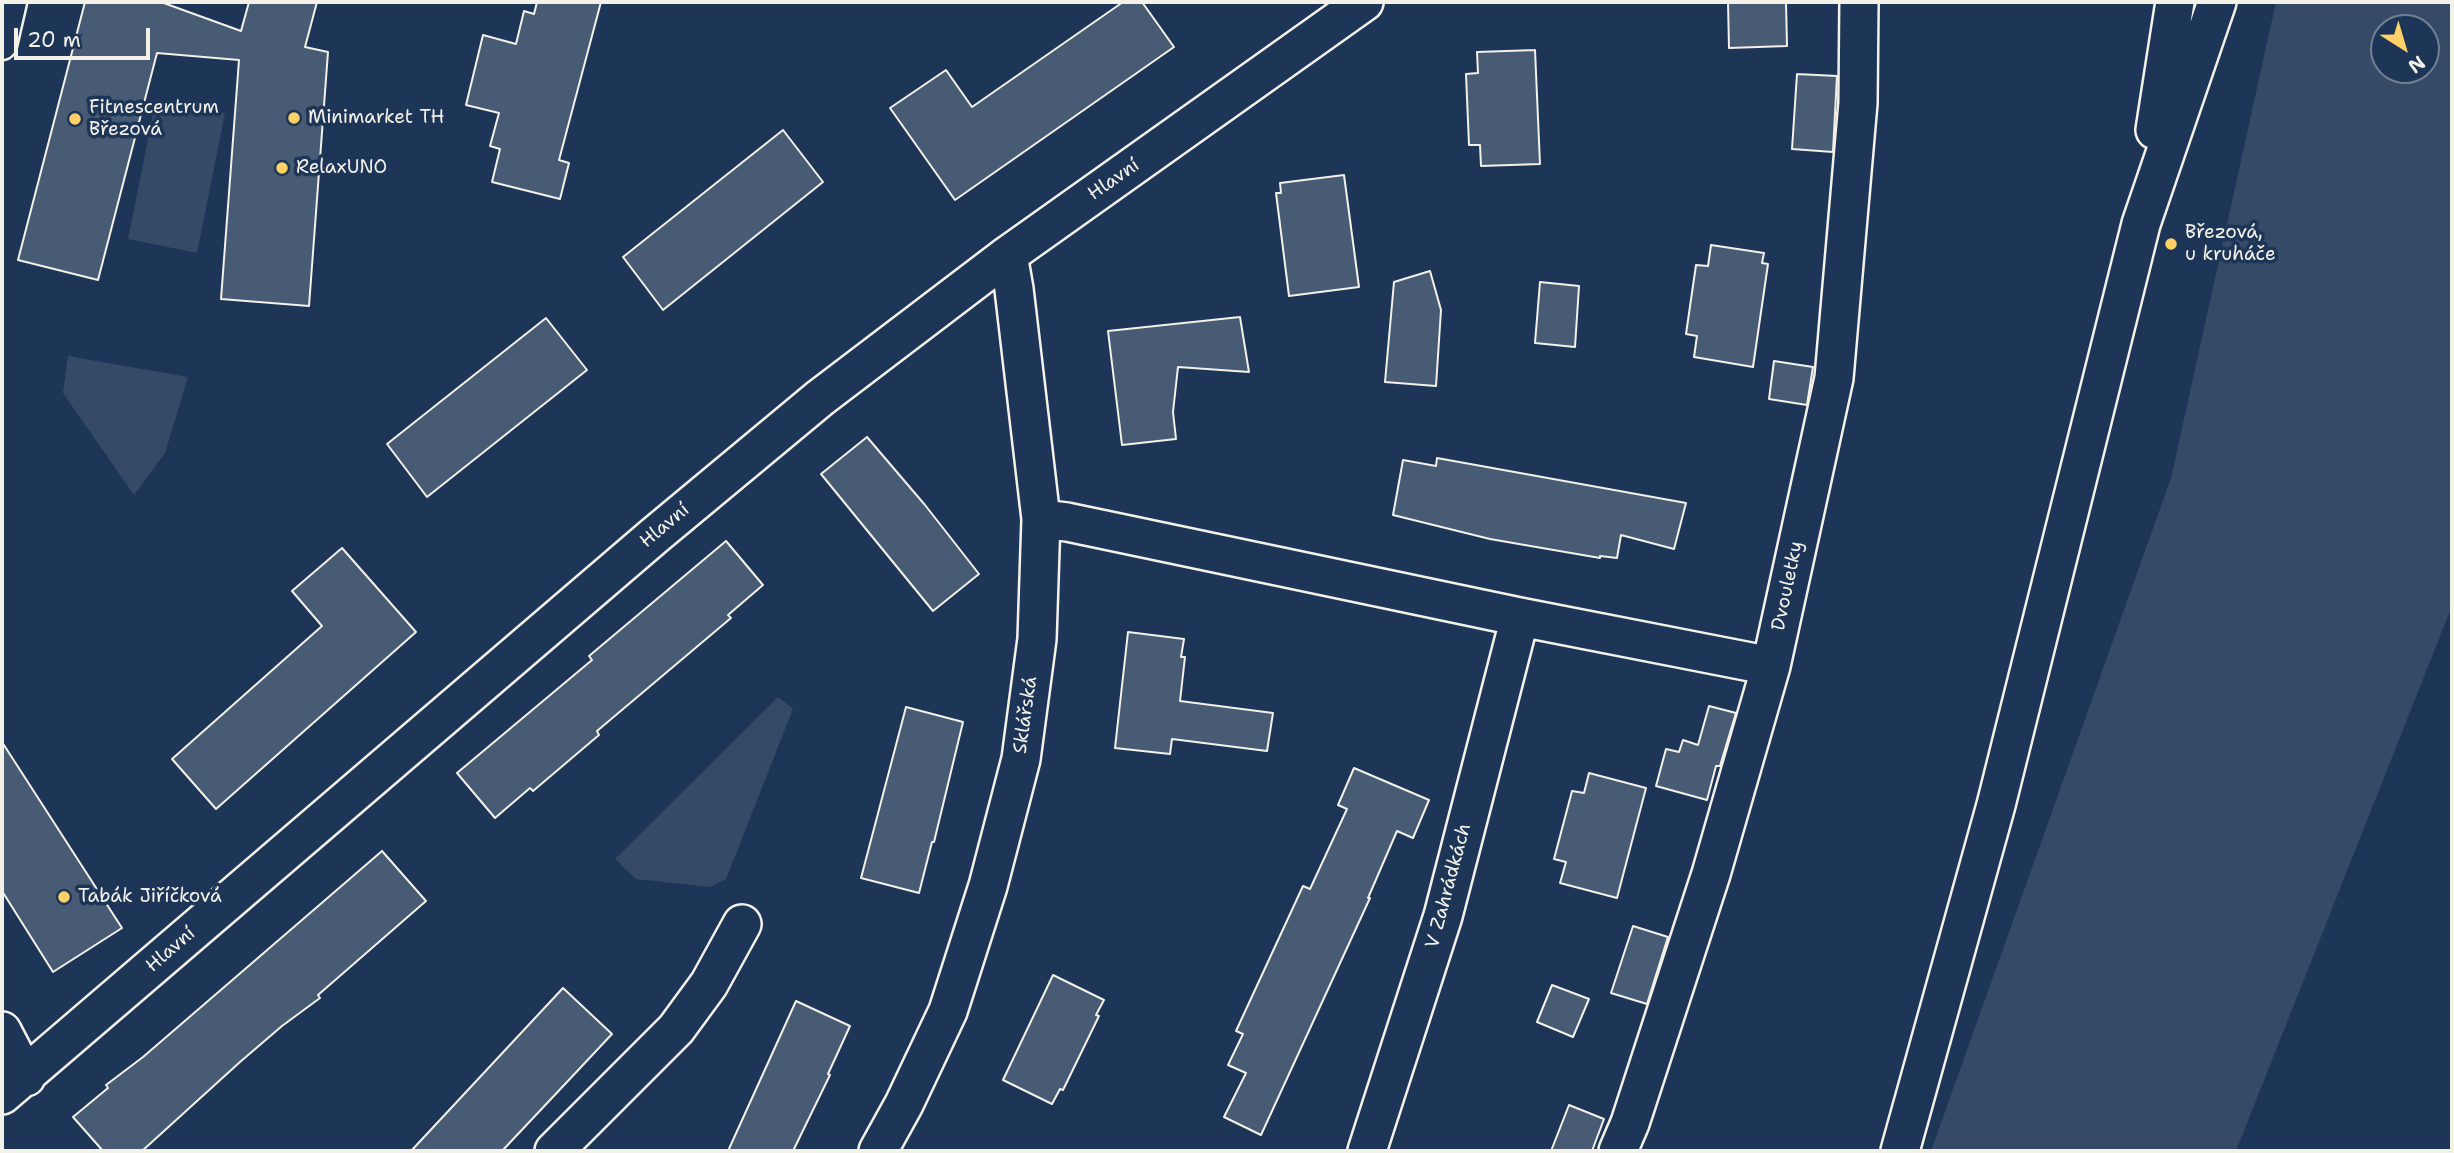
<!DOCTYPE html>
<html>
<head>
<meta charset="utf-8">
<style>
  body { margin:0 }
  #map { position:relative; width:2454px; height:1153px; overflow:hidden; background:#1d3557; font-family:"Shantell Sans",sans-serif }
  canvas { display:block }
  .frame { position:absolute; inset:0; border:4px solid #f4f1e8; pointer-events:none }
  .north { position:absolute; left:2370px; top:14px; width:70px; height:70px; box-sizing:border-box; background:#1d3557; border:2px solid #738091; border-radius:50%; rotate:143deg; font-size:19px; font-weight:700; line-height:28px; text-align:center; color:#f4f1e8 }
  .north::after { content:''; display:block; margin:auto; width:24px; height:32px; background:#ffd166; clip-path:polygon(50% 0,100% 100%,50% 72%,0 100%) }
  .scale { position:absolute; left:14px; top:28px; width:136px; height:32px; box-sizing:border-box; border:4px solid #f4f1e8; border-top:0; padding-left:9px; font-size:21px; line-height:24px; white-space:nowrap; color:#f4f1e8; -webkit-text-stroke:5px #1d3557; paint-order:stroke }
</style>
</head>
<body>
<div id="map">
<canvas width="2454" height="1153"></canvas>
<div class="frame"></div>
<div class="north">N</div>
<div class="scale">20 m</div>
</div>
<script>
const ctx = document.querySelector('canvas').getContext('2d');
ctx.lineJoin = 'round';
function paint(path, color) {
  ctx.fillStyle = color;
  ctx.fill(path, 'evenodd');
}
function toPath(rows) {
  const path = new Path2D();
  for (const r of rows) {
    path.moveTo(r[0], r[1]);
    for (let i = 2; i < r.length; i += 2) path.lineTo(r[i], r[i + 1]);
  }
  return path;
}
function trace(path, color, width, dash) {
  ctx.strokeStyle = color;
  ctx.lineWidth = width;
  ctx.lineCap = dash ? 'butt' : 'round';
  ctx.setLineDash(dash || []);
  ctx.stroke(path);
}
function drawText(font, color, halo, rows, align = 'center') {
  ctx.font = font + ' "Shantell Sans",sans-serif';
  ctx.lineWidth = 7;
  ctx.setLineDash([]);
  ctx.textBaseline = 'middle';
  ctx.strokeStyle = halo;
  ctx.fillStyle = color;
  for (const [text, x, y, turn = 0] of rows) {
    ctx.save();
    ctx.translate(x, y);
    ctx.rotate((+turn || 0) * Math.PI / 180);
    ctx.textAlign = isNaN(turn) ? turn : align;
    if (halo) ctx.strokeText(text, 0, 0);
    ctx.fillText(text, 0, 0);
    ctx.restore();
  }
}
const green = toPath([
  [2276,2,2452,2,2452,606,2236,1151,1931,1151,2171,478],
  [2384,28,2426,28,2426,70,2384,70],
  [156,99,225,113,197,253,128,239],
  [68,356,188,377,165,453,134,495,63,393],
  [778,697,793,709,726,879,710,887,636,879,615,859]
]);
const building = toPath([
  [85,2,161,2,241,31,249,2,317,2,305,47,328,52,309,306,221,299,239,60,157,53,98,280,18,260,85,2],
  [537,2,601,2,559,160,569,163,560,199,492,182,500,149,490,146,499,113,466,105,483,35,516,44,524,11,534,14,537,2],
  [1123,2,1142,2,1174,47,955,200,890,108,946,70,972,107,1123,2],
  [1728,2,1786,2,1787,46,1729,48,1728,2],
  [1535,50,1540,164,1481,166,1480,145,1469,145,1466,74,1478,73,1477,52,1535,50],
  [1797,74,1837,76,1833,152,1792,149,1797,74],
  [783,130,823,182,663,310,623,257,783,130],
  [1344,175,1359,287,1289,296,1276,193,1281,193,1280,183,1344,175],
  [1711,245,1764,253,1762,263,1768,264,1753,367,1694,357,1697,336,1686,334,1696,265,1708,266,1711,245],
  [1430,271,1441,310,1436,386,1385,382,1394,282,1430,271],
  [1540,282,1579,286,1575,347,1535,343,1540,282],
  [1240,317,1249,372,1178,367,1173,412,1176,439,1122,445,1108,331,1240,317],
  [546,318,587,370,427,497,387,444,546,318],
  [1774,361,1813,367,1807,405,1769,399,1774,361],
  [867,437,925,505,979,574,933,611,821,474,867,437],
  [1437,458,1686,503,1674,549,1621,535,1617,558,1600,556,1600,558,1490,539,1393,515,1403,460,1436,466,1437,458],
  [726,541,763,585,728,615,731,618,597,731,599,735,533,791,530,788,495,818,457,773,592,660,589,656,726,541],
  [342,548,416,632,216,809,172,759,322,626,292,591,342,548],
  [1128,632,1184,639,1181,657,1185,657,1180,701,1273,713,1267,751,1172,739,1170,754,1115,748,1128,632],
  [1709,706,1736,713,1720,766,1716,766,1707,800,1656,786,1666,749,1679,752,1683,740,1698,745,1709,706],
  [906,707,963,722,934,842,932,842,919,893,861,878,906,707],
  [2,742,122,928,53,972,2,891,2,742],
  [1354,768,1429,800,1413,838,1397,831,1368,898,1370,898,1261,1135,1224,1117,1246,1073,1228,1065,1243,1034,1236,1031,1303,886,1310,889,1347,809,1338,805,1354,768],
  [1589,773,1646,788,1617,898,1560,883,1566,862,1554,859,1572,791,1584,793,1589,773],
  [382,851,426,901,318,995,320,998,282,1026,240,1062,142,1151,103,1151,73,1117,108,1088,106,1085,143,1057,382,851],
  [1633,926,1668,937,1647,1004,1611,993,1633,926],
  [1053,975,1104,1000,1096,1015,1099,1016,1063,1090,1060,1089,1052,1104,1003,1080,1053,975],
  [1552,985,1589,999,1573,1037,1537,1022,1552,985],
  [563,988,612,1034,567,1082,502,1151,411,1151,563,988],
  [796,1001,850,1026,828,1074,830,1075,793,1151,728,1151,796,1001],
  [1569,1105,1604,1119,1592,1151,1551,1151,1569,1105]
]);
const pedestrian = toPath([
  [2,45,12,2]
]);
const minor = toPath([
  [2155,130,2175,2],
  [1041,519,1067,522,1520,617,1771,666],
  [2,1031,26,1077],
  [2,1095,654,536,820,398,1008,255,1364,2],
  [554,1151,676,1029,709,984,742,924],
  [878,1151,904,1104,948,1011,988,886,1021,759,1037,639,1041,519,1014,289,1008,255],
  [1367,1151,1443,916,1520,617],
  [1618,1151,1630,1123,1711,874,1771,666,1834,378,1858,103,1859,2],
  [1900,1151,1996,805,2141,224,2217,2]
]);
const markers = [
  [294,118,7,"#ffd166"],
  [75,119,7,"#ffd166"],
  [282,168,7,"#ffd166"],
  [2171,244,7,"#ffd166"],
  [64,897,7,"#ffd166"]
];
const poiNames = [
  ["Fitnescentrum",89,108],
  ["Březová",89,130],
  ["Minimarket TH",308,118],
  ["RelaxUNO",296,168],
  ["Březová,",2185,233],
  ["u kruháče",2185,255],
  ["Tabák Jiříčková",78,897]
];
const streetNames = [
  ["Hlavní",1114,180,-35],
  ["Hlavní",665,526,-40],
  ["Dvouletky",1788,586,-78],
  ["Sklářská",1026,715,-82],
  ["V Zahrádkách",1449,886,-75],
  ["Hlavní",171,950,-41]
];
paint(green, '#354a67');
paint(building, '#485b74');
trace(building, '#f4f1e8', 2);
trace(pedestrian, '#f4f1e8', 33);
trace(minor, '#f4f1e8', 42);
trace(pedestrian, '#1d3557', 28);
trace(minor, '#1d3557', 37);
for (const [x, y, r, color] of markers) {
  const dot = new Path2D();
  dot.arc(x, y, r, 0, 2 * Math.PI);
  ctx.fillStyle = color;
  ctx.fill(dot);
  trace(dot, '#1d3557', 2.5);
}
drawText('19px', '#f4f1e8', '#1d3557', poiNames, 'left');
drawText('19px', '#f4f1e8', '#1d3557', streetNames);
</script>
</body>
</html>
